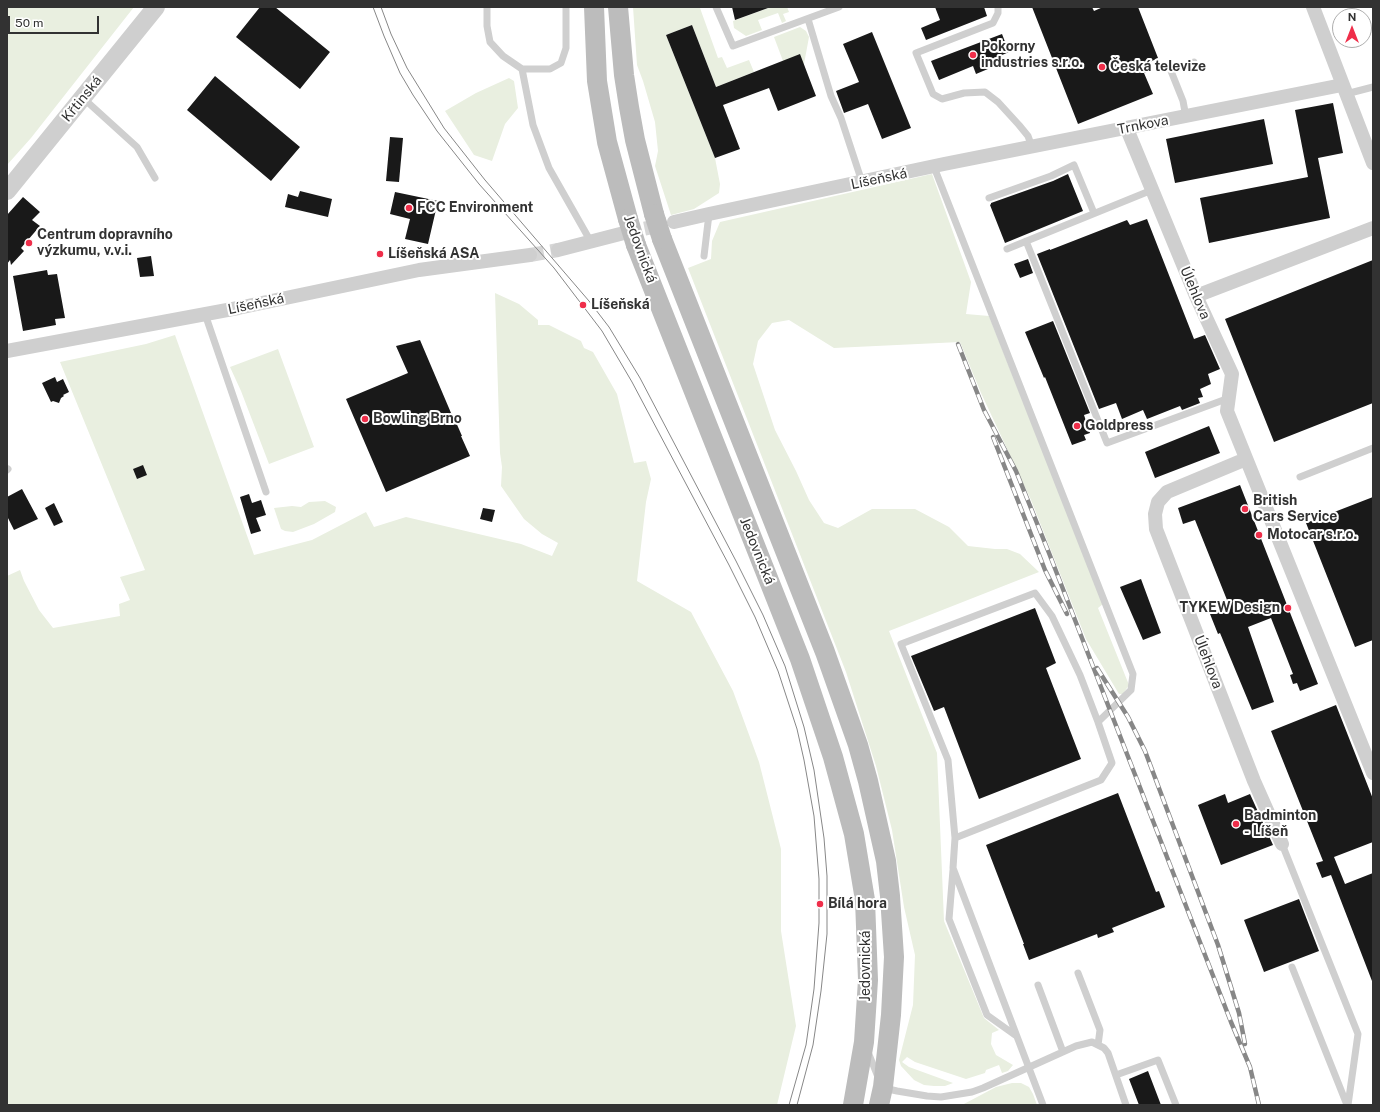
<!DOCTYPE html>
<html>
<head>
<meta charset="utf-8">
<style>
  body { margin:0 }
  #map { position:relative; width:1380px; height:1112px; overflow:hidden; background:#fff; font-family:"Public Sans",sans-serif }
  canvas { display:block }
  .frame { position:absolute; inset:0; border:8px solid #323232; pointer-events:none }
  .north { position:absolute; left:1332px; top:8px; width:40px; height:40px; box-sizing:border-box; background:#fff; border:1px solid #adadad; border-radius:50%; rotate:0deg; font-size:11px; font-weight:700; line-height:16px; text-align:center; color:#323232 }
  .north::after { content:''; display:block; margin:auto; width:14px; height:18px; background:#ef2e4a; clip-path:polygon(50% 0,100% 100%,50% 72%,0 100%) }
  .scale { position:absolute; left:8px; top:16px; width:91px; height:18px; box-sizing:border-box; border:2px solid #323232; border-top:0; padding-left:5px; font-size:12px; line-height:14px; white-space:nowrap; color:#323232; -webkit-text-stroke:3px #fff; paint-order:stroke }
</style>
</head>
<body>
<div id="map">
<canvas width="1380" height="1112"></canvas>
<div class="frame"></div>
<div class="north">N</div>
<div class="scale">50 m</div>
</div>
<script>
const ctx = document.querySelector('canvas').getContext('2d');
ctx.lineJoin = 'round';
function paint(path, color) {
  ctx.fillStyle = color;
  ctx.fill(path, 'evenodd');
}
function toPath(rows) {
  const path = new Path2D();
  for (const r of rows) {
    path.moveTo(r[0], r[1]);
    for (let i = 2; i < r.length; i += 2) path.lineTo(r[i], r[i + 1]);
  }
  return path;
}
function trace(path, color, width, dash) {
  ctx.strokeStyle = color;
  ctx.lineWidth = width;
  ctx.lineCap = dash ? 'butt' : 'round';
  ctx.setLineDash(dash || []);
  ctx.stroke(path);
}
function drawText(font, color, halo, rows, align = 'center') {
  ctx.font = font + ' "Public Sans",sans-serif';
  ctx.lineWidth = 4;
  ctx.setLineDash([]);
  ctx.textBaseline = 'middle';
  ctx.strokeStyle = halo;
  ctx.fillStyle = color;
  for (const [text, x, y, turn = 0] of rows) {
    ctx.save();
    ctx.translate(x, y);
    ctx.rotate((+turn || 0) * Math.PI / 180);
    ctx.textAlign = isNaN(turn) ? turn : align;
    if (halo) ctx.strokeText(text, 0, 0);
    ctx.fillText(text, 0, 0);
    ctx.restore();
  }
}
const green = toPath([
  [7,7,134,7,31,138,7,165],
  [633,7,692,7,700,8,718,58,722,57,727,68,749,60,754,72,716,87,692,25,666,35,715,158,720,184,719,193,694,209,671,215,655,166,658,151,655,122,643,81,637,65],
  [771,7,787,7,789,12,783,14,786,21,782,23,778,13,758,20,762,30,746,36,734,28,733,21],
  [800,27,806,31,809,37,804,64,783,61,774,37],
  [509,78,514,81,518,108,505,124,492,161,474,155,445,111,476,93],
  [932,174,971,282,966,314,989,316,1103,604,1098,608,1129,685,1123,694,1119,694,1086,639,1031,500,981,393,960,342,834,348,789,320,772,323,758,341,753,364,775,430,796,471,809,500,824,523,838,528,872,509,915,509,949,527,968,546,995,549,1007,549,1020,554,1039,572,889,631,937,753,944,921,984,1018,999,1030,992,1033,991,1044,996,1055,1013,1065,1008,1071,1002,1073,999,1065,986,1070,985,1073,966,1079,915,1062,907,1057,902,1062,909,1067,953,1083,945,1086,934,1086,924,1085,914,1080,901,1066,899,1060,913,1005,915,955,904,907,892,830,876,766,846,672,688,268,711,259,712,241,720,222],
  [495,293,519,304,538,320,538,325,549,325,581,341,584,348,593,352,617,394,634,463,646,461,651,479,646,502,637,581,691,612,733,691,759,762,781,849,781,931,796,1026,777,1105,7,1105,7,576,20,570,24,581,39,610,53,628,120,616,119,604,130,600,120,577,145,570,60,362,146,344,175,335,254,555,312,540,366,512,374,527,406,517,521,544,552,556,558,543,542,534,524,519,501,486,502,467,500,453],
  [278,349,314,447,269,464,241,391,230,367],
  [325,501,336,507,335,512,314,524,293,532,285,531,281,529,274,508,292,506,301,507,309,502],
  [1012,1083,1021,1083,1029,1087,1033,1094,1037,1105,962,1105,996,1087]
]);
const building = toPath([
  [260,7,275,7,330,52,300,89,236,37],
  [732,7,767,7,768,8,735,20],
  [935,7,984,7,987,16,926,40,921,28,940,20],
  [1032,7,1092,7,1094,11,1103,7,1138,7,1158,58,1148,63,1151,71,1144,73,1153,94,1078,124],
  [692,25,716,87,800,54,816,96,778,111,769,88,723,105,740,149,715,158,666,35],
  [872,32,911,128,882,139,868,104,844,113,836,91,859,82,843,44],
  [1002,34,1009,52,993,59,995,66,976,74,973,66,939,80,931,61],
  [215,76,300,147,271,181,187,110],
  [1333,103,1343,153,1318,158,1330,218,1209,243,1200,198,1308,177,1295,110],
  [1264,119,1273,164,1175,183,1166,139],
  [390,137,403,138,399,182,386,181],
  [1068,174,1083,211,1005,243,990,205,991,204,991,203,1053,181],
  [300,191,332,199,328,217,285,207,288,194,298,197],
  [395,192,438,201,428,244,405,239,410,219,390,214],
  [23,197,40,212,32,220,40,226,21,248,24,251,11,265,10,260,7,264,7,215],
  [1147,219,1194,339,1205,335,1220,369,1208,374,1211,384,1200,389,1203,397,1198,398,1200,403,1182,410,1180,406,1147,419,1143,410,1122,419,1116,403,1099,409,1037,254,1050,249,1050,250,1127,220,1130,225],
  [151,256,154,276,140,277,137,258],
  [1028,259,1033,273,1020,278,1014,264],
  [1373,260,1373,403,1274,442,1225,319],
  [47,270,48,275,57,274,65,318,55,319,56,325,23,331,13,276],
  [1053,321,1090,413,1084,415,1090,433,1084,435,1086,440,1072,445,1045,377,1044,378,1025,332],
  [420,340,454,420,455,420,462,436,461,436,470,456,386,492,346,399,408,373,396,346],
  [55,377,57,382,63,379,69,392,63,395,64,396,61,398,59,403,53,401,51,402,42,383],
  [1209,426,1220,453,1155,478,1145,452],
  [143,465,147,475,137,479,133,469],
  [1240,485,1318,684,1300,691,1297,683,1293,684,1290,675,1293,674,1271,618,1248,627,1274,702,1252,710,1220,633,1218,634,1210,614,1229,605,1195,520,1183,524,1178,508],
  [22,489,38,519,14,530,7,516,7,497],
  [249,494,252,503,261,500,266,515,256,518,261,531,251,534,240,497],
  [1373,497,1373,640,1355,647,1306,523],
  [54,503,63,522,54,526,45,508],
  [483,508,495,510,492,522,480,519],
  [1141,579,1161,633,1143,640,1120,587],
  [1035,608,1056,663,1046,668,1081,759,979,799,944,707,934,711,911,656],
  [1336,705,1373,799,1373,842,1334,857,1345,884,1373,873,1372,981,1331,875,1322,878,1316,863,1323,861,1271,731],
  [1118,793,1156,892,1159,891,1165,907,1112,928,1114,932,1098,938,1097,934,1029,960,1023,944,1024,944,986,845],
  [1225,794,1228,803,1250,794,1273,845,1221,865,1198,805],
  [1299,899,1319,951,1264,972,1244,920],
  [1148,1071,1161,1105,1139,1105,1129,1079]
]);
const minorTunnel = toPath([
  [624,233,667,224],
  [530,255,558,250]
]);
const service = toPath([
  [487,7,487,26,490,42,503,56,522,69,533,125,549,168,591,242],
  [716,7,733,46,839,7],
  [998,7,998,13,993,23,916,53,933,94,942,99,964,93,985,92,998,102,1019,125,1028,136,1032,147],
  [808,19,831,96,841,118,862,182],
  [522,69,550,69,561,63,566,48,566,7],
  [1346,94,1373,87],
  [83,98,137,147,155,178],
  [1186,117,1183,101,1171,71,1194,62],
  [934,167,1133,674,1131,690,1098,722,1112,763,1101,780,955,838,953,868,1043,1105],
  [989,198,1051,176,1074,165,1094,213],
  [1026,241,1107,443,1229,398],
  [1007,249,1152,190],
  [704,256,709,214],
  [205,314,266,492],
  [7,470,8,469],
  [1300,477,1373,448],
  [955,838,948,760,901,644,1035,593,1052,616,1080,675,1098,722],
  [1282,844,1358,1034,1348,1105],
  [953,870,949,919,987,1015,1015,1035],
  [1292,967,1347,1105],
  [1078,973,1100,1030,1098,1045],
  [1038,985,1063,1052],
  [868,1052,878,1077],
  [1116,1075,1158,1060,1176,1105],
  [884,1088,897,1091,927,1096,941,1097,972,1092,983,1088,1076,1046,1092,1042,1104,1048,1108,1053,1126,1105]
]);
const minor = toPath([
  [1313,7,1373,163],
  [1127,129,1196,296,1232,374,1227,411,1373,773],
  [674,222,709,214,944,164,1342,85],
  [558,250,624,233],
  [1196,296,1373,228],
  [7,351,238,308,419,270,530,255],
  [1246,459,1167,492,1158,502,1155,514,1156,529,1254,781,1282,844]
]);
const tertiary = toPath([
  [7,191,156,7]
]);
const secondary = toPath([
  [594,7,597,81,607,142,628,219],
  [618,7,624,75,629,107,635,140,654,214],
  [662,239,825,652,858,745,868,781,886,861,890,896,894,957,891,1015,883,1087,879,1105],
  [636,245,800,659,833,757,854,834,865,900,868,980,864,1042,853,1105]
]);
const tram = toPath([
  [373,7,384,36,400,73,413,95,437,131,479,184,554,268,602,331,632,382,729,565,755,617,778,671,797,729,804,760,814,816,819,879,819,923,814,989,806,1045,789,1105],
  [381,7,391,34,407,68,444,128,485,180,589,301,609,327,640,378,736,561,763,615,785,666,804,727,814,770,824,838,827,876,827,934,821,991,813,1045,797,1105]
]);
const rail = toPath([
  [958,344,984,410,1016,471,1049,553,1231,1022,1250,1067,1259,1105],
  [993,437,1045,570,1067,614],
  [1097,668,1128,717,1145,751,1218,945,1239,1013,1245,1044]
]);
const secondaryBridge = toPath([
  [654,214,662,239],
  [628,219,636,245]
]);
const markers = [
  [973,55,4,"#ef2e4a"],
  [1102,67,4,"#ef2e4a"],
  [409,208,4,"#ef2e4a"],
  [29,243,4,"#ef2e4a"],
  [380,254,4,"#ef2e4a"],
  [583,305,4,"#ef2e4a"],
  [365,419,4,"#ef2e4a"],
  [1077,426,4,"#ef2e4a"],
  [1245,509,4,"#ef2e4a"],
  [1259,535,4,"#ef2e4a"],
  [1288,608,4,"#ef2e4a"],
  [1236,824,4,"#ef2e4a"],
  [820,904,4,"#ef2e4a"]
];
const poiNames = [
  ["Pokorny",981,47],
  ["industries s.r.o.",981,63],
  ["Česká televize",1110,67],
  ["FCC Environment",417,208],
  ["Centrum dopravního",37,235],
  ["výzkumu, v.v.i.",37,251],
  ["Líšeňská ASA",388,254],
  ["Líšeňská",591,305],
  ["Bowling Brno",373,419],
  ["Goldpress",1085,426],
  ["British",1253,501],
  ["Cars Service",1253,517],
  ["Motocar s.r.o.",1267,535],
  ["TYKEW Design",1280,608,"right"],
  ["Badminton",1244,816],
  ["- Líšeň",1244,832],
  ["Bílá hora",828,904]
];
const streetNames = [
  ["Křtinská",82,99,-51],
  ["Trnkova",1143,125,-11],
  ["Líšeňská",879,179,-12],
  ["Jedovnická",640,249,70],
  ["Úlehlova",1195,293,67],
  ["Líšeňská",256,304,-12],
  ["Jedovnická",757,551,68],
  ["Úlehlova",1208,662,69],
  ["Jedovnická",866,966,-90]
];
paint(green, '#e9efe0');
paint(building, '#191919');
trace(minorTunnel, '#d6d6d6', 14, [14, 7]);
trace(service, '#cfcfcf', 7);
trace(minor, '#cfcfcf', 14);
trace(tertiary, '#cfcfcf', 18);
trace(secondary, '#bcbcbc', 20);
trace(tram, '#878787', 1);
trace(rail, '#878787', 4.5);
trace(rail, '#fff', 3, [9]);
trace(secondaryBridge, '#bcbcbc', 20);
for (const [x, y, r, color] of markers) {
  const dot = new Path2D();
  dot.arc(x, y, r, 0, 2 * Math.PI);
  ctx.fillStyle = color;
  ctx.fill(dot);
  trace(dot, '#fff', 1.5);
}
drawText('bold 14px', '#323232', '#fff', poiNames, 'left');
drawText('14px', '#323232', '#fff', streetNames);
</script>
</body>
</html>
